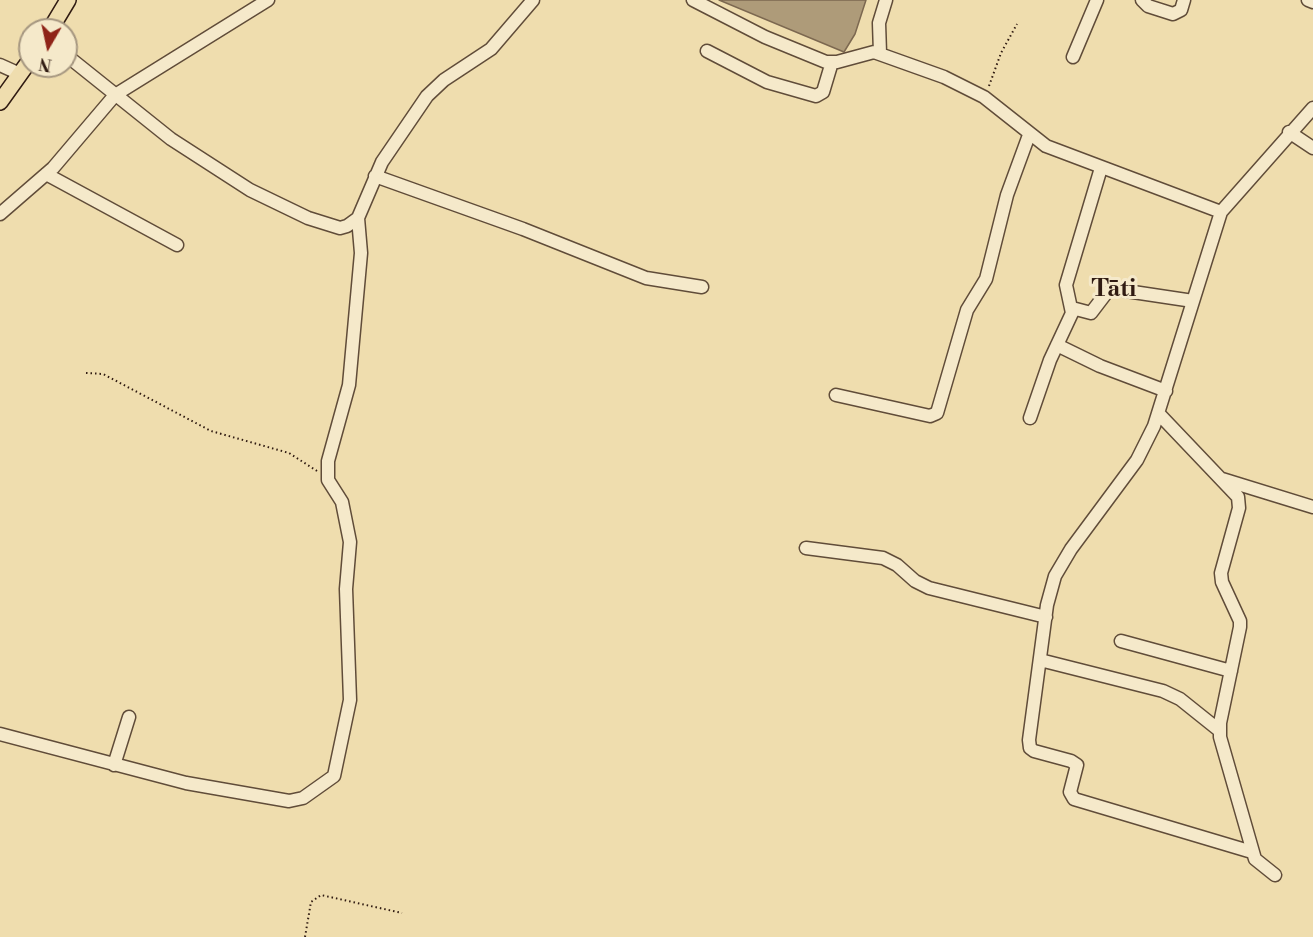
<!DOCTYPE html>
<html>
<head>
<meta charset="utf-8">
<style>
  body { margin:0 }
  #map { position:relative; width:1313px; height:937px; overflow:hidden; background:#efddae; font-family:"Libre Bodoni",serif }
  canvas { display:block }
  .north { position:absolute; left:18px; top:18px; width:60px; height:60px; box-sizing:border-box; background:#f5e9ca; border:2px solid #a69780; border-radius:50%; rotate:189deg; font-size:16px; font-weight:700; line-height:24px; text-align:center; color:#301b12 }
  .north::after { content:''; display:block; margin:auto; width:21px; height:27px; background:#8f2418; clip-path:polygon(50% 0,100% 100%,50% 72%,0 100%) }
</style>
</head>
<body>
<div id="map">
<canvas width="1313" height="937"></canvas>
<div class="north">N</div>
</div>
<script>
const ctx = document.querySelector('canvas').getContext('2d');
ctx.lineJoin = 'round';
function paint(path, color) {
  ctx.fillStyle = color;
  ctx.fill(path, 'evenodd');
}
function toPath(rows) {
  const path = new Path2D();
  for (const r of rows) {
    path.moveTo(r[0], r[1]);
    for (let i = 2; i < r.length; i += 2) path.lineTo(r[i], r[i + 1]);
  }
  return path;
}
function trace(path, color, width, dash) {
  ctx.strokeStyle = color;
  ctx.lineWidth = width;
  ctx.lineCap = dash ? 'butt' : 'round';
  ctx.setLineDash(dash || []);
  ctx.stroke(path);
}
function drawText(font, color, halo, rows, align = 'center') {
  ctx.font = font + ' "Libre Bodoni",serif';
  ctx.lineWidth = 6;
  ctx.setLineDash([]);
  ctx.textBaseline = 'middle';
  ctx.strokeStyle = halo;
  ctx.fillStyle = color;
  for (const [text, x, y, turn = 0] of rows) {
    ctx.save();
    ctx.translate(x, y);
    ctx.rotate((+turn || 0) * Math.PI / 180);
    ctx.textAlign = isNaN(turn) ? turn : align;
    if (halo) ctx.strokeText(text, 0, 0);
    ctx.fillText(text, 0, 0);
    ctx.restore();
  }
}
const water = toPath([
  [719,0,866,0,855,34,844,52,719,0]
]);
const path = toPath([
  [989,86,1001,53,1017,24],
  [86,373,103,374,211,431,289,453,317,471],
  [305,937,311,902,321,895,402,913]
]);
const minor = toPath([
  [693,0,765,37,826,62,837,62,874,52,944,77,984,97,1046,146,1221,212],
  [1142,0,1148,6,1173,14,1181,10,1184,0],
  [1308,0,1313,2],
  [707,51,767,82,816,96,823,92,832,62],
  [880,53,879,23,886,0],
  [66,55,171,139,250,190,308,218,340,228,347,226,358,218,382,162,427,96,444,80,491,49,533,0],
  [1073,57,1097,0],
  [0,65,20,74],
  [1289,132,1313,148],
  [46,174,177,245],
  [375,176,523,229,646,278,702,287],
  [0,214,53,168,115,95,268,0],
  [1072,308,1091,313,1107,292,1113,289,1193,301],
  [1057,345,1100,366,1166,391],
  [836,395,930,416,937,413,967,310,986,279,1007,195,1029,135],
  [1159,414,1238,497,1239,508,1221,573,1222,582,1240,621,1240,627,1220,723,1220,737,1255,859,1275,875],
  [1030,418,1050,360,1072,313,1066,285,1101,168],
  [1222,479,1313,507],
  [806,548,883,558,897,565,915,581,929,588,1046,617],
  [1121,641,1231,671],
  [1040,660,1163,691,1180,699,1220,731],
  [0,734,186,783,289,801,303,798,334,776,350,700,346,589,350,542,342,502,328,480,328,461,349,385,361,253,358,218],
  [114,765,129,717],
  [1252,852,1074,799,1070,792,1077,765,1071,761,1034,751,1030,748,1029,740,1047,605,1055,576,1071,549,1137,460,1154,426,1221,212,1313,108]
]);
const major = toPath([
  [50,30,68,0],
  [0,102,30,60]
]);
const districtNames = [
  ["Tāti",1114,290]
];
paint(water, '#ae9b79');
trace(water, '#7c6850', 1.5);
trace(minor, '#604c39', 15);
trace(major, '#301b12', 18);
trace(path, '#301b12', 2, [1.5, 3]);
trace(minor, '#f5e9ca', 12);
trace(major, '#efddae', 15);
drawText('bold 24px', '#301b12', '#f5e9ca', districtNames);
</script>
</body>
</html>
